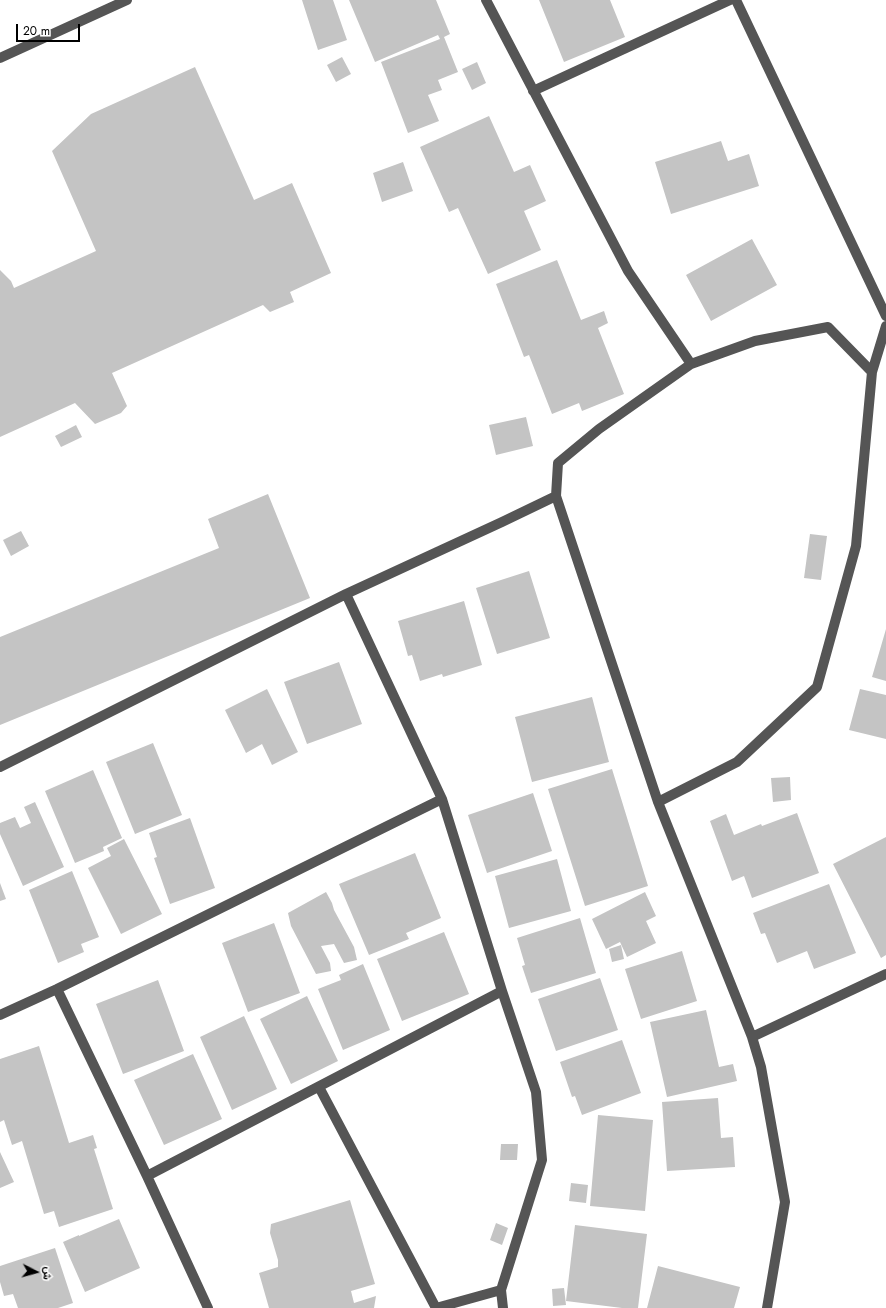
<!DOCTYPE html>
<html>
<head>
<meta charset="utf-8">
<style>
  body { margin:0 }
  #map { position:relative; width:886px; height:1308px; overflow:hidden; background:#fff; font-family:Jost,Vazirmatn,sans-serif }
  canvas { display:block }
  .north { position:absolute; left:16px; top:1252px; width:40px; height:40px; -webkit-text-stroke:3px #fff; paint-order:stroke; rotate:96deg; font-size:11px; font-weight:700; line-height:16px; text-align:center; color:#000 }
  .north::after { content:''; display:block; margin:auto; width:14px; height:18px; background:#000; clip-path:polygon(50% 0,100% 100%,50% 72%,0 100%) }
  .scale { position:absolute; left:16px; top:24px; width:64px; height:18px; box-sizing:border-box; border:2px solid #000; border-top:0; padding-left:5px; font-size:12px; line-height:14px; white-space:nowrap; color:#000; -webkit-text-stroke:3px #fff; paint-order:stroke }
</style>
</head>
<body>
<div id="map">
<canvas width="886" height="1308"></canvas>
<div class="north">ش</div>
<div class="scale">20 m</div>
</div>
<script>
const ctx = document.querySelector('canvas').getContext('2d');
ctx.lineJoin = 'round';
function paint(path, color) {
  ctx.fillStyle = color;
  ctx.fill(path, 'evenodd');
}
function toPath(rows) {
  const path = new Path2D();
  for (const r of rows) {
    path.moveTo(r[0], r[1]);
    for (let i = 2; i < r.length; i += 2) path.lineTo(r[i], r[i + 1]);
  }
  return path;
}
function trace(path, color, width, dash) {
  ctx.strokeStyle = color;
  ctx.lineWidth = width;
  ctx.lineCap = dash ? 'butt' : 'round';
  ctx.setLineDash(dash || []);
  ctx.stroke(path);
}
const building = toPath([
  [302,0,333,0,347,40,318,50],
  [349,0,436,0,450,34,444,37,458,72,438,80,442,90,428,95,439,121,408,133,381,62,440,39,438,35,375,62],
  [539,0,610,0,625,37,564,62],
  [342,57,351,74,336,82,327,65],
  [477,62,486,83,472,90,462,69],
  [195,67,254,200,292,183,331,273,290,292,294,302,270,312,263,305,112,373,127,406,121,413,95,424,75,403,0,437,0,270,11,281,14,288,96,251,52,151,91,114],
  [489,116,514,172,530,165,546,201,524,211,541,250,488,274,458,208,449,212,420,147],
  [721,141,728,161,749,154,759,186,671,214,655,162],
  [403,162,413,191,382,202,373,173],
  [752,239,777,285,711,321,686,275],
  [557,260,581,320,604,311,608,323,598,328,624,394,582,411,579,403,552,414,529,355,524,357,496,284],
  [526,417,533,446,496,455,489,425],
  [76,425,82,437,61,447,55,436],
  [268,494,310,598,0,725,0,637,219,548,208,519],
  [21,531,29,546,11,556,3,540],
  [810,534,827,536,821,580,804,578],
  [529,571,550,638,497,654,476,588],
  [464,601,482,665,443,677,442,674,420,681,412,655,408,656,398,621],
  [886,629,886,681,872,677],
  [339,662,362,724,307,744,284,682],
  [267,689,298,752,272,765,262,744,246,753,225,710],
  [860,689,886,695,886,739,849,730],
  [592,697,609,762,532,782,515,717],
  [153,743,182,815,135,834,106,762],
  [612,769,648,886,585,906,548,789],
  [93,770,122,838,103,847,104,851,75,863,45,791],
  [790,777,791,800,773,802,771,778],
  [533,793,552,851,487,873,468,815],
  [35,802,64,867,23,886,0,834,0,823,15,817,20,828,31,823,24,807],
  [797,813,819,873,752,898,744,876,732,881,710,821,726,814,734,835,761,824,762,826],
  [190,818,215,888,170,904,154,858,157,857,149,833],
  [886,837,886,955,881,958,833,864],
  [124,839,162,914,121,934,88,868,111,856,107,848],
  [415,853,441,918,406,933,409,939,369,955,339,884],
  [557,859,571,911,509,928,495,876],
  [72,871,99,937,81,944,84,952,58,963,29,890],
  [0,883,6,899,0,901],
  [829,884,856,953,814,969,807,951,777,963,765,933,761,934,753,913],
  [326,892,332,903,334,910,354,947,357,960,344,963,334,944,321,946,330,963,331,971,316,974,291,926,288,913],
  [645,892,656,916,646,921,656,943,627,957,620,942,606,949,592,919],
  [580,918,596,973,531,993,522,966,525,965,517,938],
  [274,923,300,993,248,1012,222,943],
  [444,932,469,994,402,1021,377,959],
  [621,945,624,959,612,962,609,949],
  [682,951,697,1001,641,1019,625,969],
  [363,964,390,1030,343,1050,318,989,341,980,339,975],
  [600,978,618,1030,556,1051,538,999],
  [158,980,184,1051,123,1074,96,1004],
  [307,996,338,1061,291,1084,260,1019],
  [706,1010,719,1067,733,1064,737,1081,667,1097,650,1022],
  [244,1016,277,1089,232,1110,200,1037],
  [622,1040,641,1093,582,1115,575,1096,572,1097,560,1062],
  [39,1046,69,1143,93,1135,97,1148,94,1149,113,1209,59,1227,54,1211,44,1214,22,1141,12,1145,4,1120,0,1122,0,1059],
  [193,1054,222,1119,164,1145,134,1080],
  [718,1098,721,1138,733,1137,735,1167,667,1171,662,1102],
  [598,1115,653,1120,645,1211,590,1206],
  [501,1144,518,1144,517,1160,500,1160],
  [0,1152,14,1182,0,1188],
  [571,1183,588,1185,586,1203,569,1201],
  [350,1200,375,1284,351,1291,354,1303,376,1296,374,1308,269,1308,259,1273,278,1267,278,1260,270,1233,271,1224],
  [119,1219,140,1268,85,1292,63,1242,79,1235,79,1236],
  [496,1223,508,1228,502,1245,490,1240],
  [575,1225,647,1234,638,1308,622,1308,566,1301],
  [55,1248,73,1303,58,1308,18,1308,13,1294,4,1296,0,1282,0,1266],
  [658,1266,740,1287,734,1308,647,1308],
  [564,1288,566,1305,553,1306,552,1289]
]);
const minor = toPath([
  [486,0,628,271,691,364,755,341,828,327,872,372],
  [736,0,886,316],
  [0,58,127,0],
  [533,91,730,0],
  [691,364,599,429,558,463,556,496,658,802,752,1037,761,1067,785,1202,767,1308],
  [346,594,442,799,502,991,536,1092,542,1160,501,1290,503,1308],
  [0,767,346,594,502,522,556,496],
  [658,802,737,762,817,687,856,546,872,372,886,326],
  [57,989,147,1176,208,1308],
  [0,1015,57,989,442,799],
  [752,1037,886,974],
  [319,1087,436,1308,501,1290],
  [147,1176,502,991]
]);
paint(building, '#c4c4c4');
trace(minor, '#555', 10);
</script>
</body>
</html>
